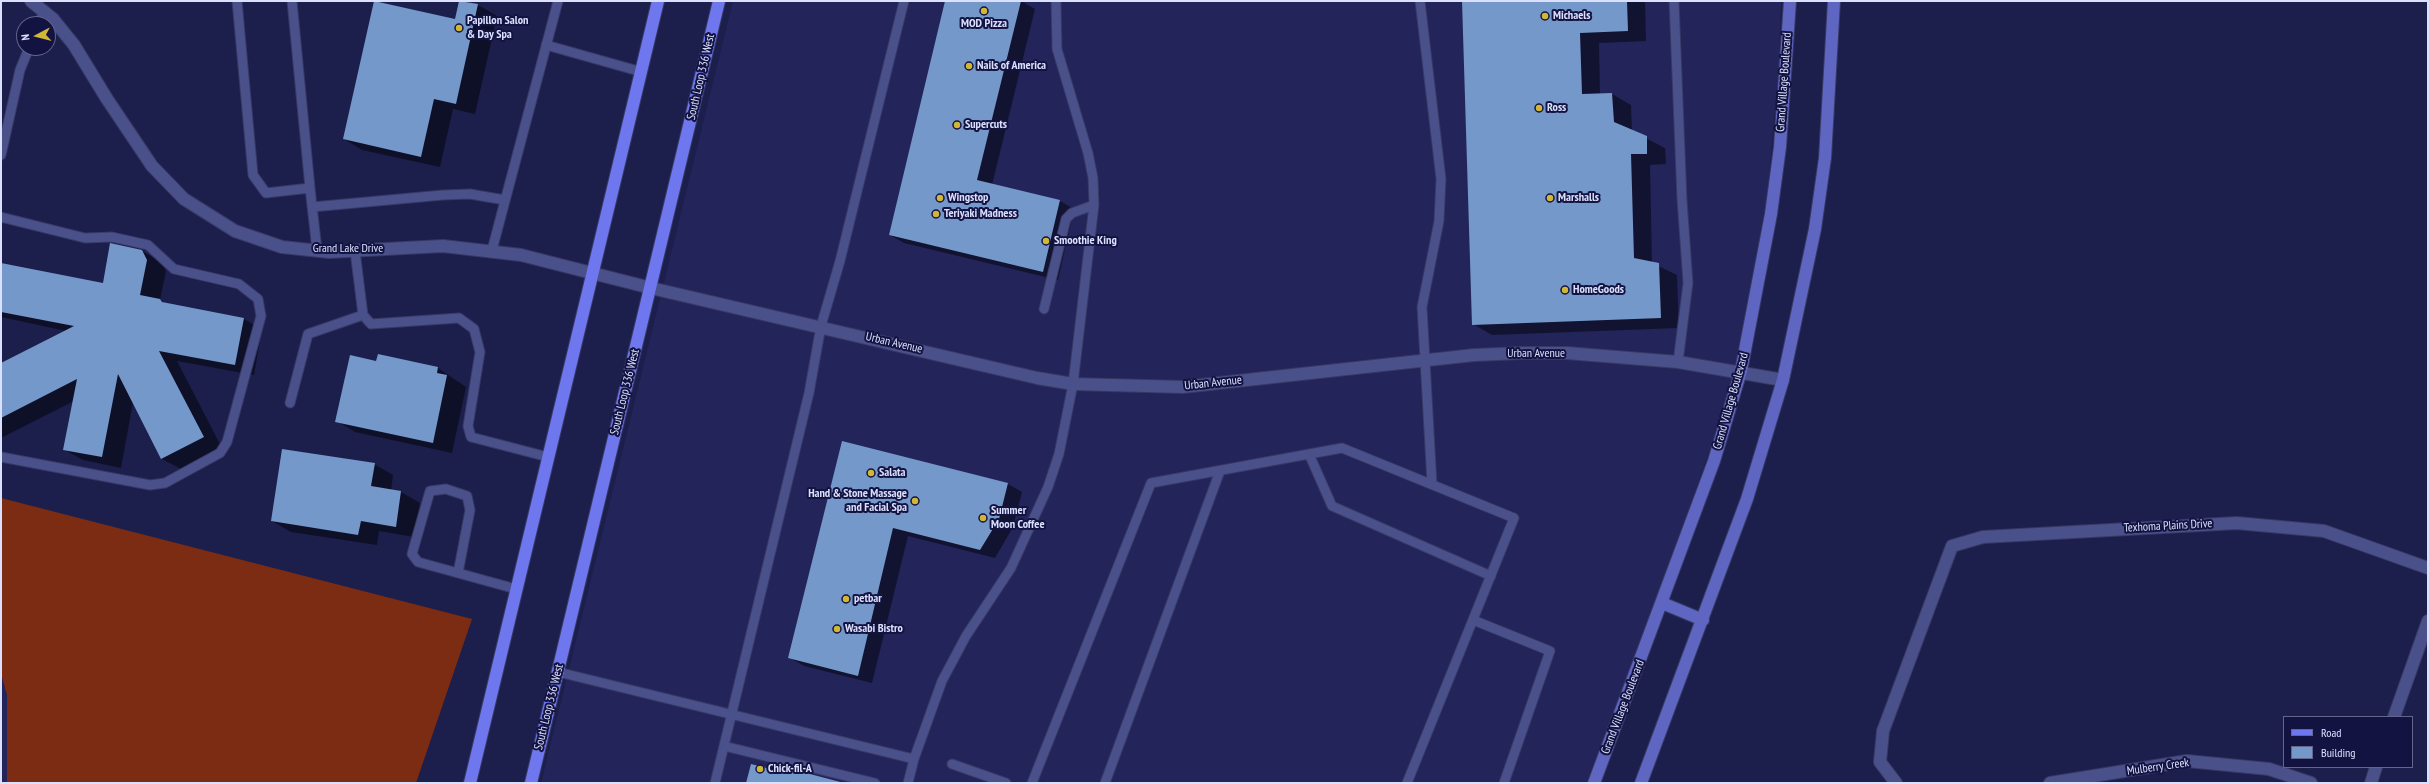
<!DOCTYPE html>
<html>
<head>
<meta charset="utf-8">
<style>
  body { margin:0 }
  #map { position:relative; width:2429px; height:784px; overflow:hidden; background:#1c1e4c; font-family:"PT Sans Narrow",sans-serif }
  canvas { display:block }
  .frame { position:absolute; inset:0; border:2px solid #dae0fe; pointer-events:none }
  .legend { position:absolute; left:2283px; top:716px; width:130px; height:52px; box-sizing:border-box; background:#131341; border:1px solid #63658d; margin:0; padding:5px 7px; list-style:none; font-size:12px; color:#dae0fe }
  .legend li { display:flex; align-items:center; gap:8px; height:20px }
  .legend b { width:20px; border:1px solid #63658d }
  .north { position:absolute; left:16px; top:16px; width:40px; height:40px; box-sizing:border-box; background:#131341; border:1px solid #63658d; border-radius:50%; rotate:263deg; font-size:11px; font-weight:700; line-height:16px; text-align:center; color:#dae0fe }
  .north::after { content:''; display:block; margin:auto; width:14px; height:18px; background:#d1b736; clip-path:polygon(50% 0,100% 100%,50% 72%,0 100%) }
</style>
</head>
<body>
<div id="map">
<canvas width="2429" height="784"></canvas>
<div class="frame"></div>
<ul class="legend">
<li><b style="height:5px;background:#6f77ee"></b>Road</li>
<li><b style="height:11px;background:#7598ca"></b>Building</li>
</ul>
<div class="north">N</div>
</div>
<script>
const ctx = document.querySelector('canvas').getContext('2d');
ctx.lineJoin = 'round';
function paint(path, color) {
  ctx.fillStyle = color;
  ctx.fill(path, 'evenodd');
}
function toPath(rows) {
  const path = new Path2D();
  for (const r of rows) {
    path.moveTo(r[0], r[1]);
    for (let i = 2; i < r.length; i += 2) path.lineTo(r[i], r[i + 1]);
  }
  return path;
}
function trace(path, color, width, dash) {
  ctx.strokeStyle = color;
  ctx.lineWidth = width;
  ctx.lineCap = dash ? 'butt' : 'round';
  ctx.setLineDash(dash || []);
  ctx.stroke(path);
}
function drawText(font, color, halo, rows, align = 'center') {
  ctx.font = font + ' "PT Sans Narrow",sans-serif';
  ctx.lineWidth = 4;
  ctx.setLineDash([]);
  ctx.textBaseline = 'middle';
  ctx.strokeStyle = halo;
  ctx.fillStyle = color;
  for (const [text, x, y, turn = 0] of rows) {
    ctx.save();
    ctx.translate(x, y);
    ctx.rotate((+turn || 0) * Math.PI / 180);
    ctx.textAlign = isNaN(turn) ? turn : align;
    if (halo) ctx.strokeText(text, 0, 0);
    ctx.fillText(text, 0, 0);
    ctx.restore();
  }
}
const built = toPath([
  [733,1,1781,1,1779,65,1767,197,1744,327,1725,408,1652,611,1586,783,541,783],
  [1,674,7,695,7,783,1,783]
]);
const forest = toPath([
  [1,498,472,619,416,783,7,783,7,695,1,674]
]);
const shadow = toPath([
  [460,1,478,5,497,16,475,114,453,109,440,167,362,150,344,139,456,20],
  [946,1,1021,1,1035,9,992,185,1060,201,1074,209,1058,280,904,243,890,235],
  [1463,1,1645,1,1646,41,1599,43,1600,95,1612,94,1631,105,1632,131,1665,148,1666,164,1650,165,1652,263,1677,275,1679,328,1492,335,1473,324],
  [142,251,161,262,166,271,160,300,166,304,244,319,262,329,254,375,177,361,222,448,181,469,162,459,133,402,121,468,83,460,65,450,74,401,1,438,1,364,66,331,1,317,1,264,103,284],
  [377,362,438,368,466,387,452,453,355,432,337,421],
  [842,442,1008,484,1022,492,1013,527,995,558,908,536,872,683,804,666,790,658],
  [374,464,393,475,391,491,401,492,420,503,414,537,379,531,377,545,291,532,272,521]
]);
const building = toPath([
  [374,1,455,19,459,1,478,4,456,104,434,99,421,157,343,139],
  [945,1,1021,1,977,180,1060,200,1043,272,889,235],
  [1462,1,1627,1,1628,31,1580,33,1582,94,1612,93,1614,122,1647,136,1647,154,1631,154,1634,258,1659,263,1661,318,1472,325],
  [110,243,142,250,147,260,140,295,160,299,162,302,244,318,235,365,159,351,204,437,161,459,118,374,102,457,63,450,77,379,1,418,1,363,74,326,1,312,1,263,103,283],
  [378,354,438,367,437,373,447,375,433,443,335,422,350,355,376,361],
  [842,441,1008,483,999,519,980,550,893,528,858,676,788,658],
  [282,449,375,463,371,486,401,491,396,527,361,521,358,535,271,521],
  [751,764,790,774,791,769,844,783,746,783]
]);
const lane = toPath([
  [237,1,253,175,266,193,310,188,317,250],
  [292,1,310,188],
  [1420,1,1441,179,1439,221,1422,307,1432,484],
  [1674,1,1682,200,1688,283,1678,362],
  [39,24,44,11],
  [546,45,642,72],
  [1,155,20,70,29,48],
  [312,207,443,195,470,194,505,200],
  [1,217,85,238,112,237,148,245,174,269,239,284,258,299,261,316,227,442,220,453,165,483,150,485,1,457],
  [492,250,558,1],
  [355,251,363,315,371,324,459,318,474,329,480,352,468,426,471,437,548,457],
  [1044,309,1066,219,1072,213,1094,205],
  [290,403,308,334,363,315],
  [1309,454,1332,506,1491,576],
  [458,573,470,510,467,496,446,489,430,491,412,554,418,562,516,589],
  [1473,620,1550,651,1504,783],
  [558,672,914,759,908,783],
  [724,746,875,783],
  [914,759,942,681,966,636,1011,568,1048,487,1059,454,1073,384,1094,205,1093,178,1088,153,1057,49,1056,1],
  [952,764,1006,783],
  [715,783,809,393,821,326,840,261,904,1],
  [1032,783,1151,483,1342,448,1514,518,1407,783],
  [1105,783,1220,471]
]);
const street = toPath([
  [31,1,53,19,74,45,107,99,152,166,184,199,235,231,282,247,329,252,443,246,521,255,651,288,1037,378,1073,384,1183,387,1474,355,1522,353,1567,353,1678,362,1783,380],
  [2394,717,2428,621],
  [1896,783,1880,762,1883,731,1952,546,1983,537,2237,523,2324,531,2428,568],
  [2050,783,2187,761,2269,769,2311,783],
  [2371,783,2376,767]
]);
const secondary = toPath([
  [1662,603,1703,620],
  [1594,783,1714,461,1741,371,1771,214,1780,147,1790,1],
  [1641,783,1747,499,1783,380,1815,229,1825,158,1834,1]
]);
const primary = toPath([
  [470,783,658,1],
  [531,783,719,1]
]);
const markers = [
  [984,11,4,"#d1b736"],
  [1545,16,4,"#d1b736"],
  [459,28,4,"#d1b736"],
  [969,66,4,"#d1b736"],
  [1539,108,4,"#d1b736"],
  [957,125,4,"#d1b736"],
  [940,198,4,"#d1b736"],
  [1550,198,4,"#d1b736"],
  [936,214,4,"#d1b736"],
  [1046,241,4,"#d1b736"],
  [1565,290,4,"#d1b736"],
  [871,473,4,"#d1b736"],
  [915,501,4,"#d1b736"],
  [983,518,4,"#d1b736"],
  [846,599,4,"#d1b736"],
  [837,629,4,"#d1b736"],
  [760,769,4,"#d1b736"]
];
const poiNames = [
  ["Michaels",1553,16],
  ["Papillon Salon",467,21],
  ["& Day Spa",467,35],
  ["MOD Pizza",984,24,"center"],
  ["Nails of America",977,66],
  ["Ross",1547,108],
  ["Supercuts",965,125],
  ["Wingstop",948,198],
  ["Marshalls",1558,198],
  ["Teriyaki Madness",944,214],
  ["Smoothie King",1054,241],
  ["HomeGoods",1573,290],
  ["Salata",879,473],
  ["Hand & Stone Massage",907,494,"right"],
  ["and Facial Spa",907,508,"right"],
  ["Summer",991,511],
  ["Moon Coffee",991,525],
  ["petbar",854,599],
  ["Wasabi Bistro",845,629],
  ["Chick-fil-A",768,769]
];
const streetNames = [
  ["South Loop 336 West",701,77,-77],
  ["Grand Village Boulevard",1784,82,-86],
  ["Grand Lake Drive",348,249],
  ["Urban Avenue",894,343,13],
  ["Urban Avenue",1536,354],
  ["Urban Avenue",1213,383,-6],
  ["South Loop 336 West",625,392,-76],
  ["Grand Village Boulevard",1731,401,-74],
  ["Texhoma Plains Drive",2168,526,-3],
  ["South Loop 336 West",549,707,-76],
  ["Grand Village Boulevard",1623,707,-69],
  ["Mulberry Creek",2158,767,-8]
];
paint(built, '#22245a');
paint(forest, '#7c2c13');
paint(shadow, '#0007');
paint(building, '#7598ca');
trace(lane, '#373965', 11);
trace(street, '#373965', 14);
trace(secondary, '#373965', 14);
trace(primary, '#373965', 14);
trace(lane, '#4a5089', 9);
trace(street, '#4a5089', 12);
trace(secondary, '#5f66c2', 12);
trace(primary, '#6f77ee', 12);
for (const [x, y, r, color] of markers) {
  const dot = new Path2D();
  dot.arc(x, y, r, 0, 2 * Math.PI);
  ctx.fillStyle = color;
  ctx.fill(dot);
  trace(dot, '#131341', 1.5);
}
drawText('bold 12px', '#dae0fe', '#131341', poiNames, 'left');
drawText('12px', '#dae0fe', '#131341', streetNames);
</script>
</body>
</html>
